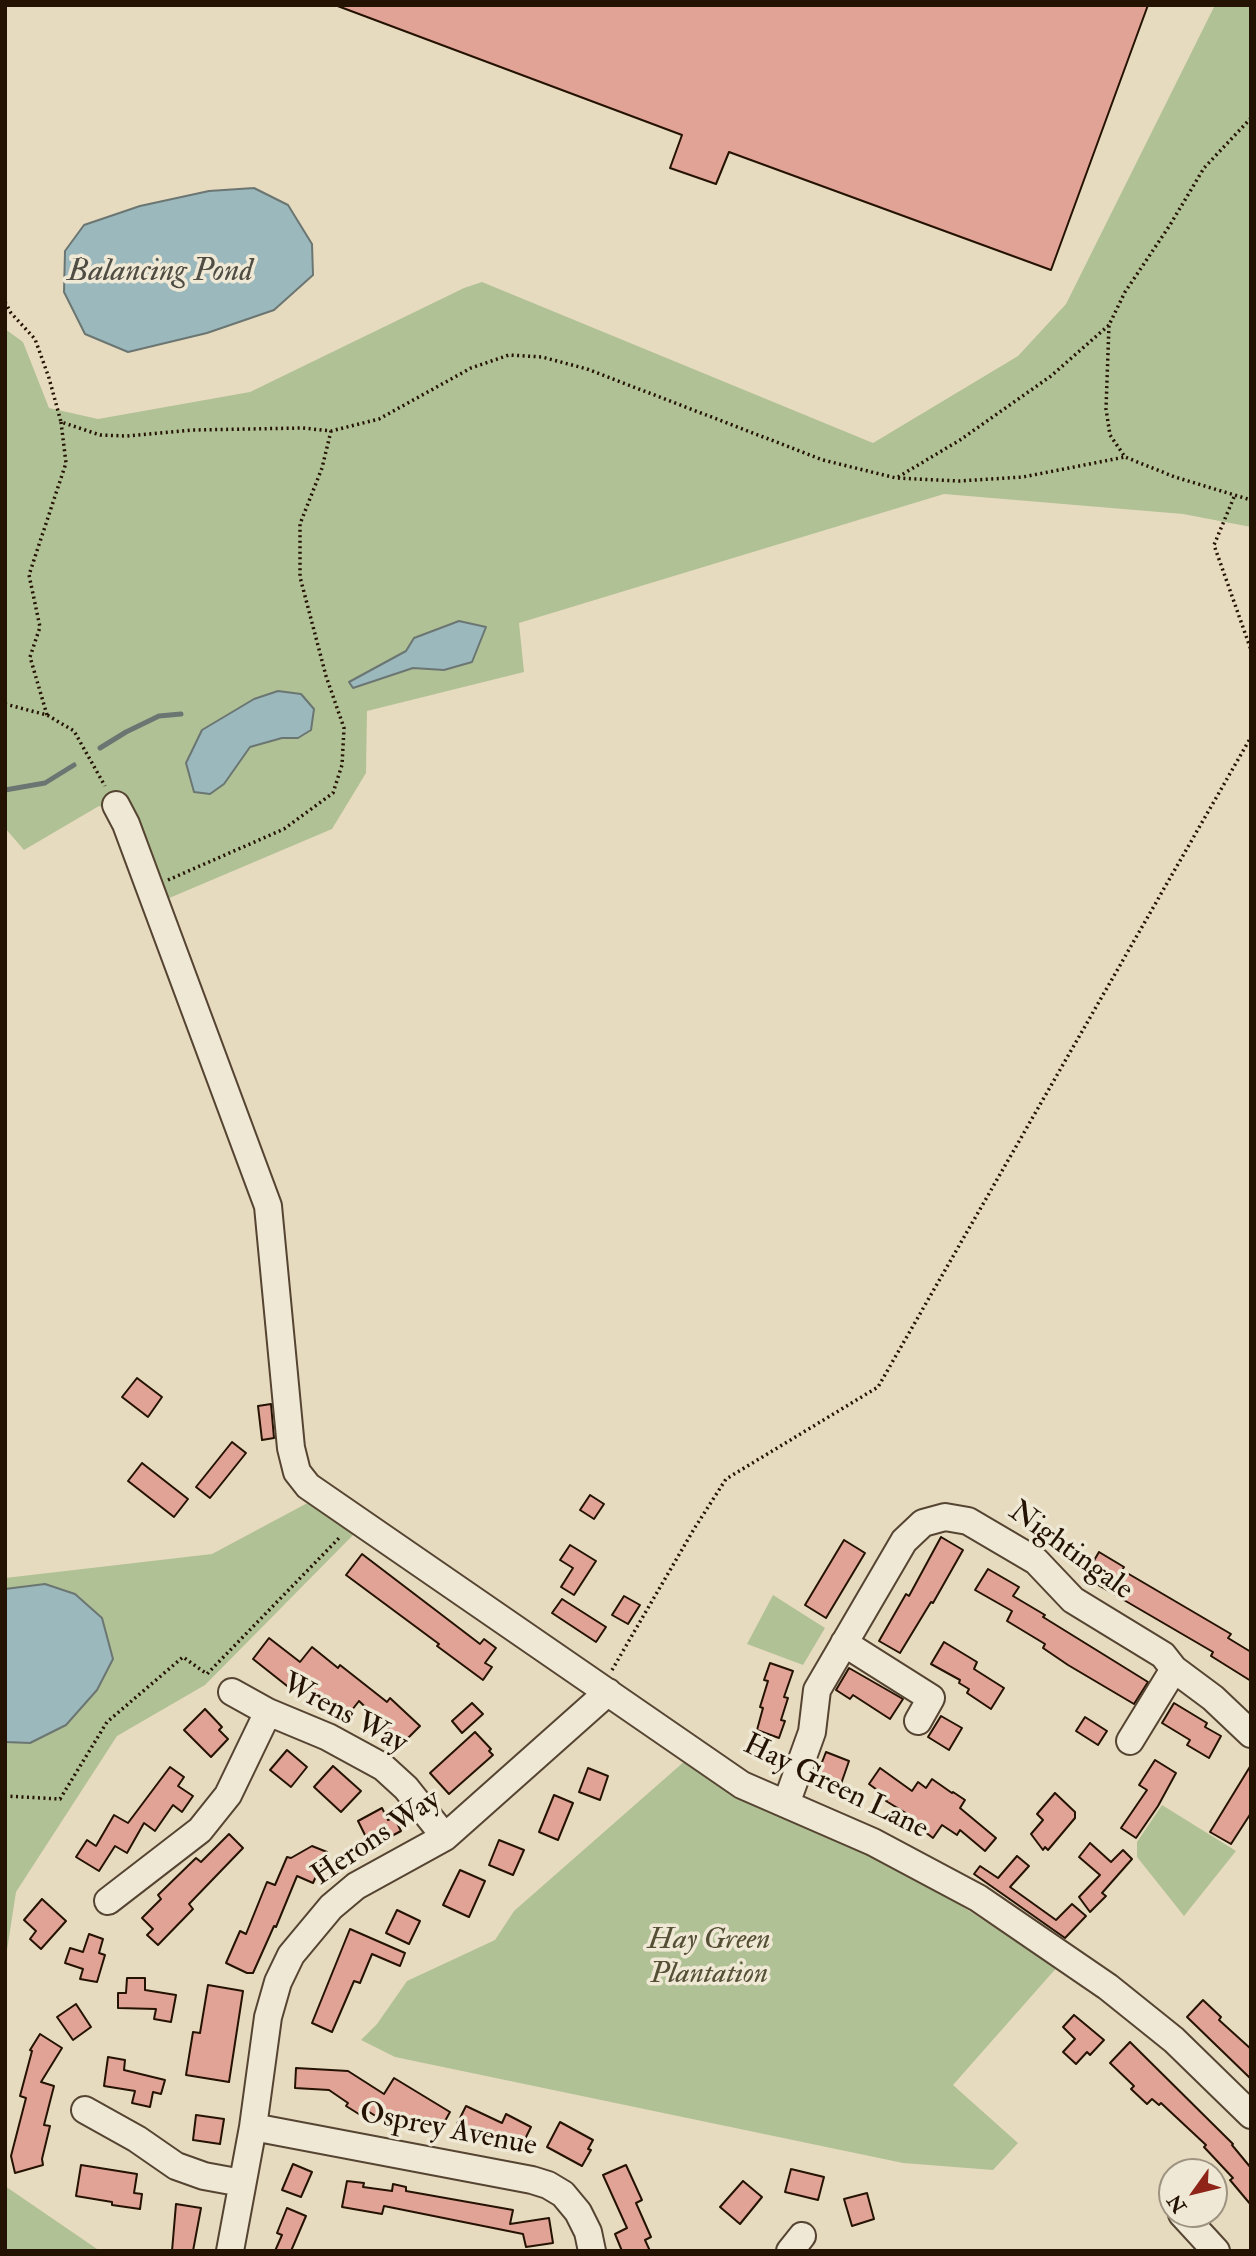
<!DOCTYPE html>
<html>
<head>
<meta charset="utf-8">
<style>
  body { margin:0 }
  #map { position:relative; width:1256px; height:2256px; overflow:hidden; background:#e7dbbf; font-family:"IM FELL Double Pica",serif }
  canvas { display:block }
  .frame { position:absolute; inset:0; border:7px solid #241202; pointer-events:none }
  .north { position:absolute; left:1158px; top:2158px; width:70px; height:70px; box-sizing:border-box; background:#efe8d5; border:2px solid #9e9281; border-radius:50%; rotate:236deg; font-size:19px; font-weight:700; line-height:28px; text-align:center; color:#241202 }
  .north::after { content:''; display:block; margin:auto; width:24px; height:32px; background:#8f2418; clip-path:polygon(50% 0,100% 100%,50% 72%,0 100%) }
</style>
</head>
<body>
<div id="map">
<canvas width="1256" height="2256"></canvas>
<div class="frame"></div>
<div class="north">N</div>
</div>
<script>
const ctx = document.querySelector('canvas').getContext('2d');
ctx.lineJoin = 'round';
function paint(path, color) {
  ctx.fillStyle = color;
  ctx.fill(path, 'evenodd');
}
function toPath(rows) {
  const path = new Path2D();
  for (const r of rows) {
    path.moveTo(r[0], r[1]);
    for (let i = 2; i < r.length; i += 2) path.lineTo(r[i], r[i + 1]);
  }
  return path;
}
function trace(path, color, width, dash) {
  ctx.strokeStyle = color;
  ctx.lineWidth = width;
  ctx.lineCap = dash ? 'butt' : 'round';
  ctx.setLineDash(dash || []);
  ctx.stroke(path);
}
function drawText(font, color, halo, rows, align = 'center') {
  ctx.font = font + ' "IM FELL Double Pica",serif';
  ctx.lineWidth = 7;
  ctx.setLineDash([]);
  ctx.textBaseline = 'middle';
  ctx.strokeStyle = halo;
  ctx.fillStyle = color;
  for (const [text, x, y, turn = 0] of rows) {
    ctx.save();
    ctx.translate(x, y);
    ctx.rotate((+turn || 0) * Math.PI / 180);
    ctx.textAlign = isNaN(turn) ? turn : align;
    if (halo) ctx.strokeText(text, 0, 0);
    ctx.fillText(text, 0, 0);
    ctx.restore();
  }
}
const green = toPath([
  [1215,5,1251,5,1251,527,1183,514,944,494,519,623,524,672,367,711,366,773,332,829,167,899,112,810,99,806,24,850,5,828,5,329,23,342,49,408,98,419,250,392,464,288,482,282,873,443,1018,356,1066,304],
  [314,709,298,738,282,738,250,747],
  [313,1500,359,1529,205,1685,117,1736,16,1892,5,1963,5,1578,212,1554],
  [773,1595,825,1628,803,1665,747,1644],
  [686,1760,755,1805,904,1869,1005,1934,1059,1965,953,2085,1018,2143,993,2170,903,2163,395,2057,361,2040,377,2024,407,1981,495,1940,514,1911],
  [1162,1805,1236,1851,1184,1916,1137,1857,1137,1842],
  [5,2186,100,2251,5,2251]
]);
const water = toPath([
  [254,188,288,205,312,244,313,275,274,310,207,333,128,352,85,334,64,292,65,251,84,225,140,206,209,191,254,188],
  [459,621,486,627,472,662,444,670,413,668,353,688,349,682,406,651,414,638,459,621],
  [278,691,301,694,314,709,311,730,298,738,282,738,250,747,224,784,210,794,194,792,186,763,202,730,254,699,278,691],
  [45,1584,75,1594,102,1618,113,1659,97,1690,66,1725,30,1743,5,1742,5,1589,45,1584]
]);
const stream = toPath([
  [100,748,126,732,159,716,181,714],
  [5,790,45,783,74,765]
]);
const building = toPath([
  [335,5,1148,5,1051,270,729,152,716,184,670,168,682,135,335,5],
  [137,1378,162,1397,148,1417,122,1397,137,1378],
  [271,1404,274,1438,262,1440,258,1406,271,1404],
  [232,1442,246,1453,210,1498,196,1487,232,1442],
  [142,1463,188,1499,174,1517,128,1481,142,1463],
  [590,1495,604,1504,594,1519,580,1510,590,1495],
  [941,1537,963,1550,933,1603,931,1602,900,1653,879,1641,906,1594,909,1596,941,1537],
  [844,1540,865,1553,826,1618,805,1605,844,1540],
  [570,1545,596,1561,574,1595,561,1587,573,1568,560,1560,570,1545],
  [1099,1552,1124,1567,1122,1570,1231,1634,1228,1638,1251,1652,1251,1681,1211,1656,1213,1652,1093,1582,1094,1578,1086,1574,1099,1552],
  [362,1554,480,1644,484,1639,496,1648,485,1663,492,1667,483,1680,437,1646,439,1644,346,1575,362,1554],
  [988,1569,1019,1587,1013,1596,1045,1615,1043,1617,1148,1682,1134,1704,1068,1665,1043,1648,1045,1644,1007,1621,1012,1611,975,1590,988,1569],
  [624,1596,640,1605,628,1624,612,1615,624,1596],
  [562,1599,606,1627,596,1642,552,1613,562,1599],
  [269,1638,300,1662,312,1647,338,1668,340,1665,387,1702,390,1698,420,1726,403,1743,359,1701,348,1715,326,1698,322,1702,302,1685,296,1693,253,1659,269,1638],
  [944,1642,977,1662,974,1669,1004,1688,991,1709,967,1693,969,1689,959,1683,960,1680,931,1664,944,1642],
  [770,1663,793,1671,784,1697,788,1698,781,1720,785,1721,779,1738,757,1730,763,1708,760,1707,768,1681,764,1680,770,1663],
  [849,1668,903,1699,890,1719,853,1695,850,1699,836,1690,849,1668],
  [472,1703,483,1714,462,1733,452,1721,472,1703],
  [1174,1703,1207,1723,1205,1727,1221,1736,1209,1758,1187,1745,1190,1740,1162,1723,1174,1703],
  [205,1709,222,1727,219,1730,228,1739,211,1757,184,1730,205,1709],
  [941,1716,962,1728,949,1750,928,1737,941,1716],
  [1085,1717,1107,1731,1098,1745,1076,1731,1085,1717],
  [475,1732,491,1749,489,1751,493,1755,449,1794,430,1773,475,1732],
  [287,1750,307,1767,291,1787,270,1770,287,1750],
  [826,1752,849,1761,841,1784,817,1775,826,1752],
  [1155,1760,1176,1773,1158,1806,1136,1838,1121,1828,1147,1790,1139,1785,1155,1760],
  [1251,1765,1251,1813,1231,1844,1210,1832,1251,1765],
  [333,1766,361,1791,341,1812,314,1787,333,1766],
  [170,1767,184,1777,178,1786,193,1796,182,1812,173,1805,155,1831,144,1823,127,1853,115,1846,99,1871,76,1857,87,1840,96,1846,114,1815,128,1823,170,1767],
  [588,1768,608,1776,600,1800,579,1792,588,1768],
  [880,1768,912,1791,918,1782,926,1788,932,1779,952,1793,953,1792,965,1800,960,1808,996,1838,985,1851,960,1830,957,1835,942,1825,933,1838,912,1822,914,1818,886,1801,888,1798,869,1784,880,1768],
  [1055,1793,1075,1812,1075,1818,1048,1850,1045,1847,1043,1850,1031,1834,1043,1820,1037,1814,1055,1793],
  [554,1795,573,1803,558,1840,539,1832,554,1795],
  [382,1808,388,1820,394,1817,401,1831,371,1847,358,1821,382,1808],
  [229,1834,243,1848,189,1904,193,1909,158,1945,147,1935,153,1929,142,1918,161,1899,158,1895,196,1858,201,1862,229,1834],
  [499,1840,524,1850,513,1875,489,1865,499,1840],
  [1090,1843,1111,1862,1123,1850,1132,1859,1102,1893,1106,1896,1090,1912,1079,1897,1100,1875,1079,1857,1090,1843],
  [312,1846,327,1852,313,1883,297,1876,276,1927,274,1926,253,1973,247,1973,226,1963,240,1931,246,1934,267,1882,275,1885,287,1857,291,1858,312,1846],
  [1017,1856,1029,1866,1010,1887,1056,1920,1072,1904,1086,1916,1065,1938,974,1874,980,1866,998,1878,1017,1856],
  [460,1870,485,1881,469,1917,443,1905,460,1870],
  [42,1899,66,1921,41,1949,30,1939,36,1931,24,1920,42,1899],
  [397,1910,420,1921,409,1944,386,1933,397,1910],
  [350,1929,405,1953,400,1966,372,1954,360,1983,354,1981,332,2032,312,2023,350,1929],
  [89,1934,103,1939,99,1953,105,1955,97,1982,80,1979,83,1969,65,1963,70,1948,83,1952,89,1934],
  [127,1978,145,1978,145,1990,176,1995,171,2022,154,2019,156,2009,118,2008,118,1993,126,1993,127,1978],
  [208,1985,243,1991,229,2082,186,2075,193,2032,200,2033,208,1985],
  [1203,2000,1221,2017,1219,2020,1251,2049,1251,2079,1187,2017,1203,2000],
  [76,2004,91,2027,73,2040,57,2017,76,2004],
  [1074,2015,1104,2040,1090,2055,1087,2052,1076,2064,1063,2052,1075,2039,1063,2027,1074,2015],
  [40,2034,62,2048,41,2082,54,2086,44,2125,50,2126,42,2159,43,2165,15,2173,11,2156,26,2098,20,2096,32,2051,30,2050,40,2034],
  [1130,2042,1233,2144,1232,2145,1251,2168,1251,2205,1230,2180,1233,2178,1204,2147,1206,2145,1161,2103,1159,2105,1152,2099,1147,2104,1131,2089,1134,2086,1110,2063,1130,2042],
  [108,2057,125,2060,124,2070,165,2080,161,2094,153,2092,150,2107,132,2103,135,2091,104,2086,108,2057],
  [296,2068,348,2071,384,2094,394,2078,450,2112,440,2130,427,2122,425,2126,400,2112,395,2119,387,2113,382,2120,366,2110,362,2116,346,2106,348,2103,329,2090,295,2088,296,2068],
  [466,2106,502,2123,506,2114,531,2127,522,2145,509,2139,506,2143,484,2132,482,2136,457,2124,466,2106],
  [196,2115,224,2119,220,2144,193,2140,196,2115],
  [560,2122,593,2140,588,2149,591,2150,582,2166,547,2147,560,2122],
  [293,2164,312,2172,301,2197,282,2190,293,2164],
  [81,2165,137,2174,134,2193,142,2194,140,2209,112,2205,112,2202,76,2196,81,2165],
  [626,2165,642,2200,636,2203,651,2237,645,2240,650,2251,622,2251,615,2234,627,2228,603,2175,626,2165],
  [791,2169,824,2177,818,2200,785,2192,791,2169],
  [347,2181,364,2183,363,2187,392,2191,393,2184,406,2187,406,2191,513,2210,510,2224,549,2218,553,2243,526,2247,523,2234,384,2206,382,2214,342,2207,347,2181],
  [743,2181,762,2197,740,2224,720,2207,743,2181],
  [867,2193,874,2219,852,2226,844,2199,867,2193],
  [176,2204,201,2208,193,2251,172,2251,176,2204],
  [287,2208,306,2216,291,2251,275,2251,282,2235,277,2233,287,2208]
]);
const path = toPath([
  [1251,118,1204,168,1170,225,1125,292,1109,325,1106,409,1110,435,1125,457,1175,477,1251,500],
  [5,302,11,313,35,339,49,378,61,422,100,435,127,436,193,430,303,428,331,431,379,419,471,368,509,355,542,357,587,369,823,460,896,478,959,481,1023,477,1125,457],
  [898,477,960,440,1051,376,1109,325],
  [1234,497,1214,545,1251,650],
  [5,704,47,715,74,731,105,786],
  [47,715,30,657,40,627,29,575,66,463,61,422],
  [168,880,284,829,333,793,342,765,344,728,326,676,300,577,300,524,322,468,331,431],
  [612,1670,694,1529,726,1479,878,1387,1251,737],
  [5,1796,60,1799,107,1722,183,1657,207,1674,341,1536]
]);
const minor = toPath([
  [116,805,126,824,268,1206,291,1448,297,1472,308,1486,742,1785,873,1842,978,1898,1108,1987,1174,2040,1251,2115],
  [844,1643,931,1698,918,1721],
  [232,1692,268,1712,328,1737,383,1767,406,1788,445,1837],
  [1130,1741,1174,1669],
  [786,1804,812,1732,817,1690,904,1541,923,1523,945,1517,968,1521,1036,1561,1073,1600,1163,1655,1174,1669,1213,1698,1251,1734],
  [108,1901,200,1830,228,1795,268,1712],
  [85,2110,137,2139,176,2166,204,2176,242,2183],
  [253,2127,532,2180,548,2185,563,2194,578,2212,588,2232,592,2251],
  [1182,2214,1216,2251],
  [230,2251,253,2127,268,2017,278,1982,291,1955,331,1907,356,1886,445,1837,608,1692],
  [790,2251,802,2236]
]);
const streetNames = [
  ["Nightingale",1070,1552,36],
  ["Wrens Way",344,1715,28],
  ["Hay Green Lane",835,1788,26],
  ["Herons Way",377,1839,-34],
  ["Osprey Avenue",448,2131,11]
];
const parkNames = [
  ["Hay Green",709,1942],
  ["Plantation",709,1976]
];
const waterNames = [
  ["Balancing Pond",160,273]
];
paint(green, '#b1c196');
paint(water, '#9bb8bd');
trace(water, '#6b7672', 2);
trace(stream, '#6b7672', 5);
paint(building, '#e1a395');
trace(building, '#241202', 2);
trace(minor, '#554431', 30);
trace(path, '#241202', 3.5, [2, 3.5]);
trace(minor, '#efe8d5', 26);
drawText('30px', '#241202', '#efe8d5', streetNames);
drawText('italic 30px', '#554f36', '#efe8d5', parkNames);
drawText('italic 32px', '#4e4c43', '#efe8d5', waterNames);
</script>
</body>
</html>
